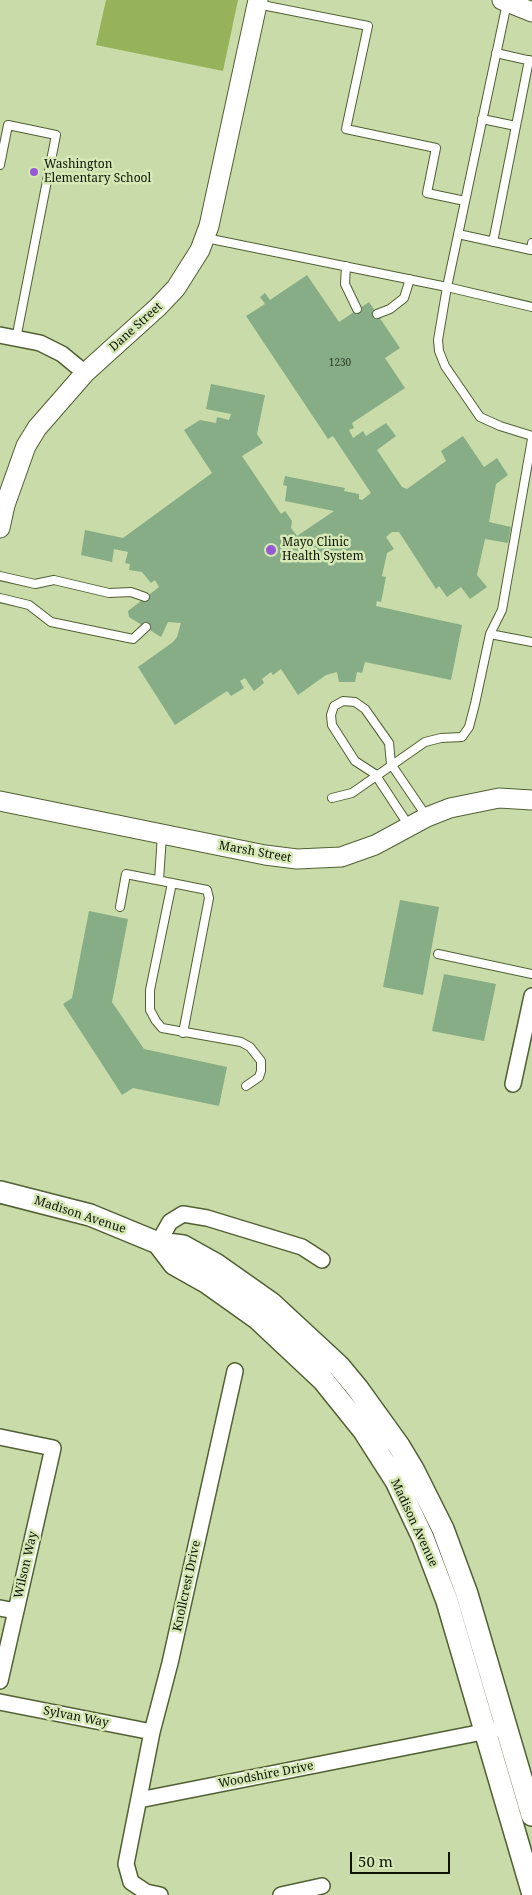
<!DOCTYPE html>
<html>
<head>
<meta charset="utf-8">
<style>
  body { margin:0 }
  #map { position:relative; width:532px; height:1895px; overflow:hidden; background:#c8dba8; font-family:"Noto Serif",serif }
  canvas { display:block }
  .scale { position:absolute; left:350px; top:1852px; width:100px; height:22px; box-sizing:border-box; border:2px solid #0d1303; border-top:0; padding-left:6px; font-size:15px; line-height:18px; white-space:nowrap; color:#0d1303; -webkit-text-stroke:4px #d5e8b5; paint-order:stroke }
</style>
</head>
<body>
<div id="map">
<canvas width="532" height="1895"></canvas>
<div class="scale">50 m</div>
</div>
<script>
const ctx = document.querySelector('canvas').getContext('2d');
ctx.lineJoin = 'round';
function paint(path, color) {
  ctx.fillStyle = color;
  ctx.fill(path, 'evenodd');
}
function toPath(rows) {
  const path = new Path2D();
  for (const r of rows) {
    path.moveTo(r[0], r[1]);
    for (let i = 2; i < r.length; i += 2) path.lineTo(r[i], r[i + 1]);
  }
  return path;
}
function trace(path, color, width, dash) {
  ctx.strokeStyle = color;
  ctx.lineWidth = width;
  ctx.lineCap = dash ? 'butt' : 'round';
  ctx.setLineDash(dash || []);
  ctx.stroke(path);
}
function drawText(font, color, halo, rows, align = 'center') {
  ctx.font = font + ' "Noto Serif",serif';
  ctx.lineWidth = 5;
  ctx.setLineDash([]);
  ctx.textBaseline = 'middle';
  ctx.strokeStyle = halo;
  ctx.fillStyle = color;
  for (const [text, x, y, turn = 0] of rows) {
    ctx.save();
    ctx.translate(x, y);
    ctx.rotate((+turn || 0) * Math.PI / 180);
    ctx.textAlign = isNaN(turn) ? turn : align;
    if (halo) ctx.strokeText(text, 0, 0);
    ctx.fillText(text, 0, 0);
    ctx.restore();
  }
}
const green = toPath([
  [106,0,238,0,223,71,96,45]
]);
const building = toPath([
  [307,275,339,322,369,302,400,348,385,358,405,388,352,423,354,428,349,430,353,438,363,431,366,436,386,423,396,436,377,450,402,487,407,489,446,461,441,451,463,436,484,467,497,458,508,475,496,484,489,522,511,527,508,543,485,539,477,575,487,587,470,599,461,587,447,597,439,586,436,589,399,532,392,532,386,537,394,549,387,553,382,576,386,577,381,602,377,601,376,606,462,625,451,680,365,662,362,673,357,672,355,682,339,682,337,672,326,675,298,695,281,669,273,675,271,672,262,679,264,683,254,691,245,678,240,681,244,688,231,696,227,691,175,725,138,667,173,642,177,637,181,623,168,622,161,637,129,617,128,611,159,587,155,580,151,583,142,572,129,570,130,564,125,563,128,552,114,549,112,562,81,555,85,530,123,538,212,473,184,430,200,420,216,423,217,417,229,420,231,414,206,409,211,384,265,395,257,434,263,443,242,456,281,514,285,511,292,521,291,528,297,536,334,511,285,501,287,486,283,485,285,476,345,488,344,491,359,494,359,499,362,500,371,493,333,436,328,439,246,316,265,304,260,297,265,293,270,300],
  [400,900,439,907,423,995,383,987],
  [89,911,128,919,112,1002,144,1049,227,1067,219,1106,133,1088,122,1095,63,1004,72,998],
  [444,974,496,984,484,1041,432,1031]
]);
const service = toPath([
  [507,3,447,287,438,340,439,351,445,366,480,417,500,426,532,436],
  [257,4,368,26,346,129,436,148,427,193,465,201],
  [496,53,532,61],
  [482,119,516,126,493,242],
  [516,126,529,60],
  [0,165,8,125,56,135,16,339],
  [458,234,531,250,532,243],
  [206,238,447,287,532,307],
  [346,266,345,284,357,309],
  [377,314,390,309,404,298,410,279],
  [0,576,35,584,54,580,109,593,131,592,145,597],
  [0,598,29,605,51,622,133,639,146,627],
  [490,634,502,610,532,439],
  [332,798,352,793,425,742,441,738,462,737,469,727,475,704,490,634,532,642],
  [409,826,375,774,355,761,332,725,331,715,334,706,343,701,355,702,365,709,389,743,391,764,427,817],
  [159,880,162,835],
  [172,883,207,890,209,898,183,1033],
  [120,907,126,874,172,883,150,990,150,1010,156,1021,162,1028,241,1042,250,1047,261,1061,261,1071,259,1077,246,1086],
  [438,954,532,974]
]);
const minor = toPath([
  [0,335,40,343,62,354,85,373],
  [513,1084,532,996],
  [158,1243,170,1222,183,1214,207,1218,302,1247,322,1260],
  [0,1437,53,1448,0,1681],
  [0,1608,16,1611],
  [0,1702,152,1732],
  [139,1800,493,1730],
  [160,1895,146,1892,131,1882,126,1864,152,1732,170,1663,235,1371],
  [281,1895,322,1886]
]);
const tertiary = toPath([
  [502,0,532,12],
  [0,528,5,505,26,446,37,428,85,373,158,307,176,288,200,250,209,226,258,0],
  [0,801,265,855,297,859,341,857,375,845,427,817,450,808,499,798,532,800]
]);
const secondary = toPath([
  [0,1192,90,1215,158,1243,183,1246,217,1265,271,1303,339,1366,358,1389,399,1446,414,1471,443,1529,467,1594,532,1815],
  [158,1243,174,1264,206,1282,258,1319,323,1380,364,1431,396,1481,423,1538,447,1601,532,1891]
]);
const markers = [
  [34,172,5,"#955ad1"],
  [271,550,6,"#955ad1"]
];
const numberNames = [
  ["1230",340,363]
];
const poiNames = [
  ["Washington",44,165],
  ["Elementary School",44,179],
  ["Mayo Clinic",282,543],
  ["Health System",282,557]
];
const streetNames = [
  ["Dane Street",136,327,-42],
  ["Marsh Street",255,852,10],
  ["Madison Avenue",80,1215,18],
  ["Madison Avenue",414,1523,65],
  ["Wilson Way",26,1565,-77],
  ["Knollcrest Drive",187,1586,-78],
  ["Sylvan Way",76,1717,11],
  ["Woodshire Drive",266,1775,-11]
];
paint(green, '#96b35c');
paint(building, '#86ad86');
trace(service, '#516033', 10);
trace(minor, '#516033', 18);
trace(tertiary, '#516033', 21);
trace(secondary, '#516033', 24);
trace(service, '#fff', 8);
trace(minor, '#fff', 15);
trace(tertiary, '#fff', 19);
trace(secondary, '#fff', 21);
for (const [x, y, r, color] of markers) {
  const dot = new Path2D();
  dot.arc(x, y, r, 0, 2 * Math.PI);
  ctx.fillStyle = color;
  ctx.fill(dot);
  trace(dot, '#d5e8b5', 2);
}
drawText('10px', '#2b3a24', null, numberNames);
drawText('12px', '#0d1303', '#d5e8b5', poiNames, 'left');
drawText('12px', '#0d1303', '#d5e8b5', streetNames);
</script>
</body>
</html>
